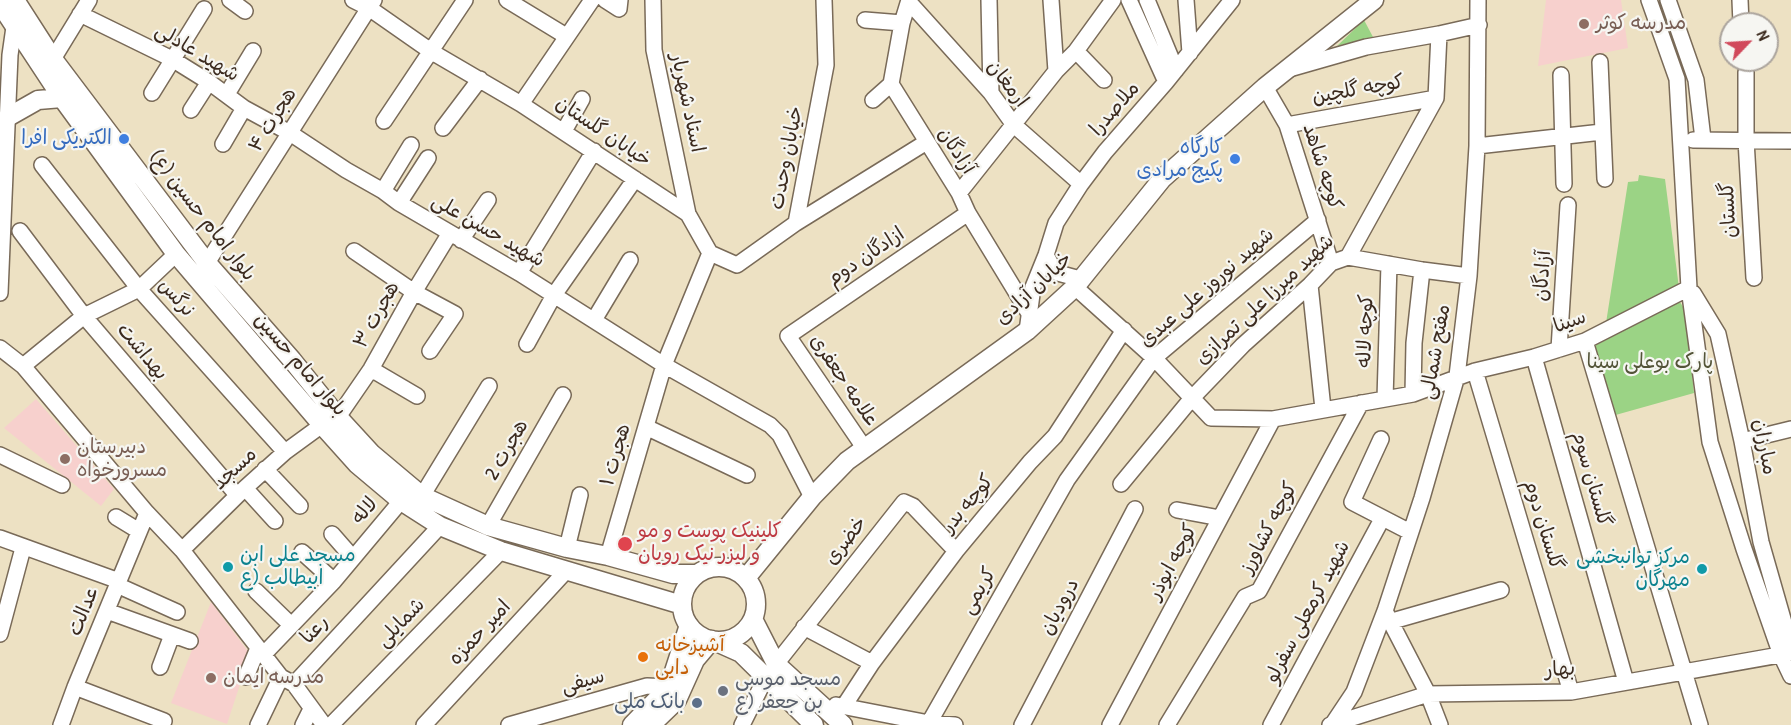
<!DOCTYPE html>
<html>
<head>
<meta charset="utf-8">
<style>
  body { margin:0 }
  #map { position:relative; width:1791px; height:725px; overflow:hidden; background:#ede1c3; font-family:"Patrick Hand",sans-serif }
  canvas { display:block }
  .north { position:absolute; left:1719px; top:12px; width:60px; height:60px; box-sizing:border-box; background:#f6f6f2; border:2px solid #aba49d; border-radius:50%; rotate:65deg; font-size:16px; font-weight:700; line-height:24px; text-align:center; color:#3b2a1e }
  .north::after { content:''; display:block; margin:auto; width:21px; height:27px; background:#d1495b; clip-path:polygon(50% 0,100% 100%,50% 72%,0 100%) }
</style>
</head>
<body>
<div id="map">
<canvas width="1791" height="725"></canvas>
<div class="north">N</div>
</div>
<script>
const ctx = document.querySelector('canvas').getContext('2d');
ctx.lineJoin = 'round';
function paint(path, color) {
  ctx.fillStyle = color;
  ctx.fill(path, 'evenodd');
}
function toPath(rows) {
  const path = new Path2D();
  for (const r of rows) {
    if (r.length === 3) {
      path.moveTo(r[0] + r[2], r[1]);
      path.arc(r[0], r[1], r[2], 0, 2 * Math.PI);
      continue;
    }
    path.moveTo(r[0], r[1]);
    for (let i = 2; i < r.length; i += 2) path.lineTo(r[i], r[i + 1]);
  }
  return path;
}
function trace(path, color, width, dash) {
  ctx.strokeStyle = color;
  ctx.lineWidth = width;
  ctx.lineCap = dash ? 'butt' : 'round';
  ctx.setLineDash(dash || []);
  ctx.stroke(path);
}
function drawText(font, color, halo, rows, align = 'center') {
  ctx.font = font + ' "Patrick Hand","Playpen Sans Arabic",sans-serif';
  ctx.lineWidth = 4.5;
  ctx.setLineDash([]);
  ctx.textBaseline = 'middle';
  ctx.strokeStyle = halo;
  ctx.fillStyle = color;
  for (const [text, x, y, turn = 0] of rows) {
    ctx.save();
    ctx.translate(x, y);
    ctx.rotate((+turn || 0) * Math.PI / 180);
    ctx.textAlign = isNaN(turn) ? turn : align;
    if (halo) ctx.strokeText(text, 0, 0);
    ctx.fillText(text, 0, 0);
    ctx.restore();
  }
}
const built = toPath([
  [1546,0,1621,0,1628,48,1538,66],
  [36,399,114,489,101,506,4,428],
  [211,602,250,654,227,724,171,703]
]);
const green = toPath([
  [1364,20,1373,37,1337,46],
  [1639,175,1665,179,1679,288,1606,323,1628,182,1638,181],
  [1680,302,1685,310,1694,393,1612,416,1594,346]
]);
const minor = toPath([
  [230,0,245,11],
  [353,0,369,8,432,52,521,104,688,214,710,253,664,365,608,556],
  [507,0,566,36],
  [605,0,619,9,620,0],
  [653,0,654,50,688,214],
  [909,0,902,23,891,84,959,193,968,213,1030,315],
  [989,0,991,93],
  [1051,0,1056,71],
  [1129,0,1166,82],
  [1147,0,1176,70],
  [1186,0,1190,53],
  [1649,0,1677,79,1689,288,1710,442,1744,549,1781,655,1791,676],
  [1668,0,1696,80,1703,139],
  [1740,0,1741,24],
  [909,2,991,93,1014,125,1081,184],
  [80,14,172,59,209,82,244,108,290,133,346,170,383,191,399,203,519,273,664,365,770,425,780,435,812,497],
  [865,20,902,23],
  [1076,51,1104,80],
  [53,59,89,0],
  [1600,62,1605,179],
  [1289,69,1366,47,1439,34],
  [1746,72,1746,140,1754,278],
  [1561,75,1564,184],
  [1265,87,1287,125,1331,263],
  [152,93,204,9],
  [227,94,253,51],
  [873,100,891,84],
  [521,104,592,0],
  [191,110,209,82],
  [384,121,465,0],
  [1287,125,1436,98],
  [443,128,480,79],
  [564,131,582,99],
  [1693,140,1791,141],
  [223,144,244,108],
  [1477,146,1602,132],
  [42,165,139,289,285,452],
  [383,191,411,145],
  [959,193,1056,71,1076,51,1113,0],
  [399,203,428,158],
  [796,223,925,143],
  [20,231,84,316,237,495],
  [461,240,488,200],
  [354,251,414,292,455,314,430,351],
  [710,253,737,265,796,223,826,65,824,0],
  [1046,255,1052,266,1058,273,1080,279],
  [1348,257,1422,270,1469,276],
  [207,263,374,0],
  [519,273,594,151],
  [1310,285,1323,409],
  [1075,287,1154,358,1211,418,1273,419,1413,394,1475,371,1534,357,1585,341,1689,288],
  [0,293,10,55,14,27],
  [1693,293,1718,334,1742,441,1761,542,1787,633,1781,655],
  [594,320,630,260],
  [1027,331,1033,287,1046,255,1056,223,1081,184,1105,152,1166,82,1232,0],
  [1585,341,1700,725],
  [527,344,554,295,635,179],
  [0,348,23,366,147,513,182,550,281,677,294,684,324,725],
  [1559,349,1568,205],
  [1534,357,1626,682],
  [23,366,84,316,139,289,176,254],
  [371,369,417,396],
  [1475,371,1571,692],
  [1413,394,1414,343,1422,270],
  [1385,399,1389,264],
  [338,417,371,369,414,292,450,233],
  [646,427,747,475],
  [1381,439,1352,502,1410,532],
  [1742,441,1791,429],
  [865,449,788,336,968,213],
  [0,455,62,485],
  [265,469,300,506],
  [1121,484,1192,398,1243,345,1310,285,1331,263,1348,257,1436,98,1439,34,1479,25],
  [245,488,275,521],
  [422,496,489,386],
  [1177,510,1220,518],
  [116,517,139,531],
  [488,526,563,395],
  [332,534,353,558],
  [0,538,119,581],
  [567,548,580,495],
  [182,550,245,488,285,452,322,425],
  [302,552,334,581],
  [117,585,177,612],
  [256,591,291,625],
  [107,611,190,641],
  [1385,611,1428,694,1440,725],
  [1389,622,1501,590],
  [804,627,872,663],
  [0,634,23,548],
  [264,654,334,581,401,501],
  [776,664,904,502,913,506,956,551],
  [160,667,172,635],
  [246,677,258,648],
  [294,684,440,526],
  [75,687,164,721,162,725],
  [836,705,929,723,955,725],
  [844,706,872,663,956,551,1030,462,1055,436,1124,330],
  [929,723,1067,480,1154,358,1318,220],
  [61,725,75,687,147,513],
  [258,725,281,677],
  [303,725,311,709],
  [331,725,501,551],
  [424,725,567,570],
  [509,725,647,686,669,687],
  [742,725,766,677],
  [1022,725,1135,509],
  [1110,725,1273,419],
  [1167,725,1245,597,1259,591,1361,403],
  [1271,725,1382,519],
  [1330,725,1428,694,1571,692,1791,653],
  [1332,725,1354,692,1385,611,1422,498,1457,376,1469,276,1477,146,1478,0]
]);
const major = toPath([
  [15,0,53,59,207,263,292,360,338,417,372,454,422,496,488,526,567,548,608,556,673,574,697,574],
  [0,4,62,98,176,254,322,425,357,464,401,501,440,526,501,551,682,605],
  [8,117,38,100,62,98],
  [719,604,37],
  [746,578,812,497,847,461,1027,331,1075,287,1162,179,1265,87,1374,0],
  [753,619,776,664,843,725],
  [632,725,669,687,689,625],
  [651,725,677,700,695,660,712,640,741,653,814,725]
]);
const markers = [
  [1584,24,6,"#8d6e63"],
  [124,139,6,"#3f7fe0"],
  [1235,159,6,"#3f7fe0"],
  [65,459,6,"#8d6e63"],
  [625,544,8,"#e0444e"],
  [228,567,6,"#0f9aa8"],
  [1702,569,6,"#0f9aa8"],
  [643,657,6,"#e8710a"],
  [211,678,6,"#8d6e63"],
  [723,691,6,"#6b7280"],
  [697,703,6,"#5c6f8a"]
];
const educationNames = [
  ["مدرسه کوثر",1596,24],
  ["دبیرستان",77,448],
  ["مسرورخواه",77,471],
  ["مدرسه ایمان",223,678]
];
const streetNames = [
  ["شهید عادلی",197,53,31],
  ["ارمغان",1007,84,52],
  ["کوچه گلچین",1358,90,-10],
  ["استاد شهریار",687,103,78],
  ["ملاصدرا",1115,109,-49],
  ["هجرت ۴",273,120,-58],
  ["خیابان گلستان",603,132,34],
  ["آزادگان",956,151,57],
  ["خیابان وحدت",787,158,-79],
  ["کوچه شاهد",1322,167,72],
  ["گلستان",1729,210,-93],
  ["بلوار امام حسین (ع)",202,216,52],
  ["شهید حسن علی",488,231,30],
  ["ازادگان دوم",866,257,-34],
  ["آزادگان",1543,276,-86],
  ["شهید نوروز علی عبدی",1207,288,-41],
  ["خیابان آزادی",1034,289,-43],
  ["نرگس",176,298,48],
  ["شهید میرزا علی تمرازی",1265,300,-43],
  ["هجرت ۳",377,315,-61],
  ["سینا",1570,322,-20],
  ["کوچه لاله",1366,331,-88],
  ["بهداشت",142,352,50],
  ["مفتح شمالی",1436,352,-80],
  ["بلوار امام حسین",300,365,49],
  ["علامه جعفری",844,381,56],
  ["مبارزان",1764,447,79],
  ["هجرت 2",507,450,-60],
  ["هجرت ۱",616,455,-74],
  ["مسجد",235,469,-43],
  ["گلستان سوم",1591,479,74],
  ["کوچه بدر",968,504,-50],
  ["لاله",365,511,-50],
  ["گلستان دوم",1543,525,73],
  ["کوچه کشاورز",1269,528,-62],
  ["خضری",846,541,-52],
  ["کوچه ابوذر",1173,562,-62],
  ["کریمی",979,591,-60],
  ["درودیان",1060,607,-62],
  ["عدالت",84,611,-68],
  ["شهید کرمعلی سفرلو",1308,612,-62],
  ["شمایلی",401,623,-46],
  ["رعنا",315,630,-47],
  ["امیر حمزه",480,633,-47],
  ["بهار",1560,670,-4],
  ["سیفی",583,682,-16]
];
const shopNames = [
  ["الکتریکی افرا",112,139],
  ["کارگاه",1223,148],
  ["پکیج مرادی",1223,171]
];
const parkNames = [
  ["پارک بوعلی سینا",1650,363]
];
const healthNames = [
  ["کلینیک پوست و مو",638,532],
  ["و لیزر نیک رویان",638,555]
];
const cultureNames = [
  ["مسجد علی ابن",240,556],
  ["ابیطالب (ع",240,579],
  ["مرکز توانبخشی",1690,558,"right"],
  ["مهرگان",1690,581,"right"]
];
const foodNames = [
  ["آشپزخانه",655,646],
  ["دایی",655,669]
];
const worshipNames = [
  ["مسجد موسی",735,680],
  ["بن جعفر (ع",735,703]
];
const serviceNames = [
  ["بانک ملی",685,703]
];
paint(built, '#f7d0cd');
paint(green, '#9bd385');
trace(minor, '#796a58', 18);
trace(major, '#796a58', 21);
trace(minor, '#fff', 15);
trace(major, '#fff', 18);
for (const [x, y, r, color] of markers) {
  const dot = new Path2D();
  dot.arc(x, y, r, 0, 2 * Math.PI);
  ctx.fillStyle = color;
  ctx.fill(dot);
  trace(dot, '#f6f6f2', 2);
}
drawText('20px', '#785e54', '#f6f6f2', educationNames, 'left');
drawText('20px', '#3b2a1e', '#f6f6f2', streetNames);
drawText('20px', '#366cbe', '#f6f6f2', shopNames, 'right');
drawText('20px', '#535438', '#f6f6f2', parkNames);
drawText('20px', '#be3a42', '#f6f6f2', healthNames, 'left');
drawText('20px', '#0d838f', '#f6f6f2', cultureNames, 'left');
drawText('20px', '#c56008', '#f6f6f2', foodNames, 'left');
drawText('20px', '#5b616d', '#f6f6f2', worshipNames, 'left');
drawText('20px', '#4e5e75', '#f6f6f2', serviceNames, 'right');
</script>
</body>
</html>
